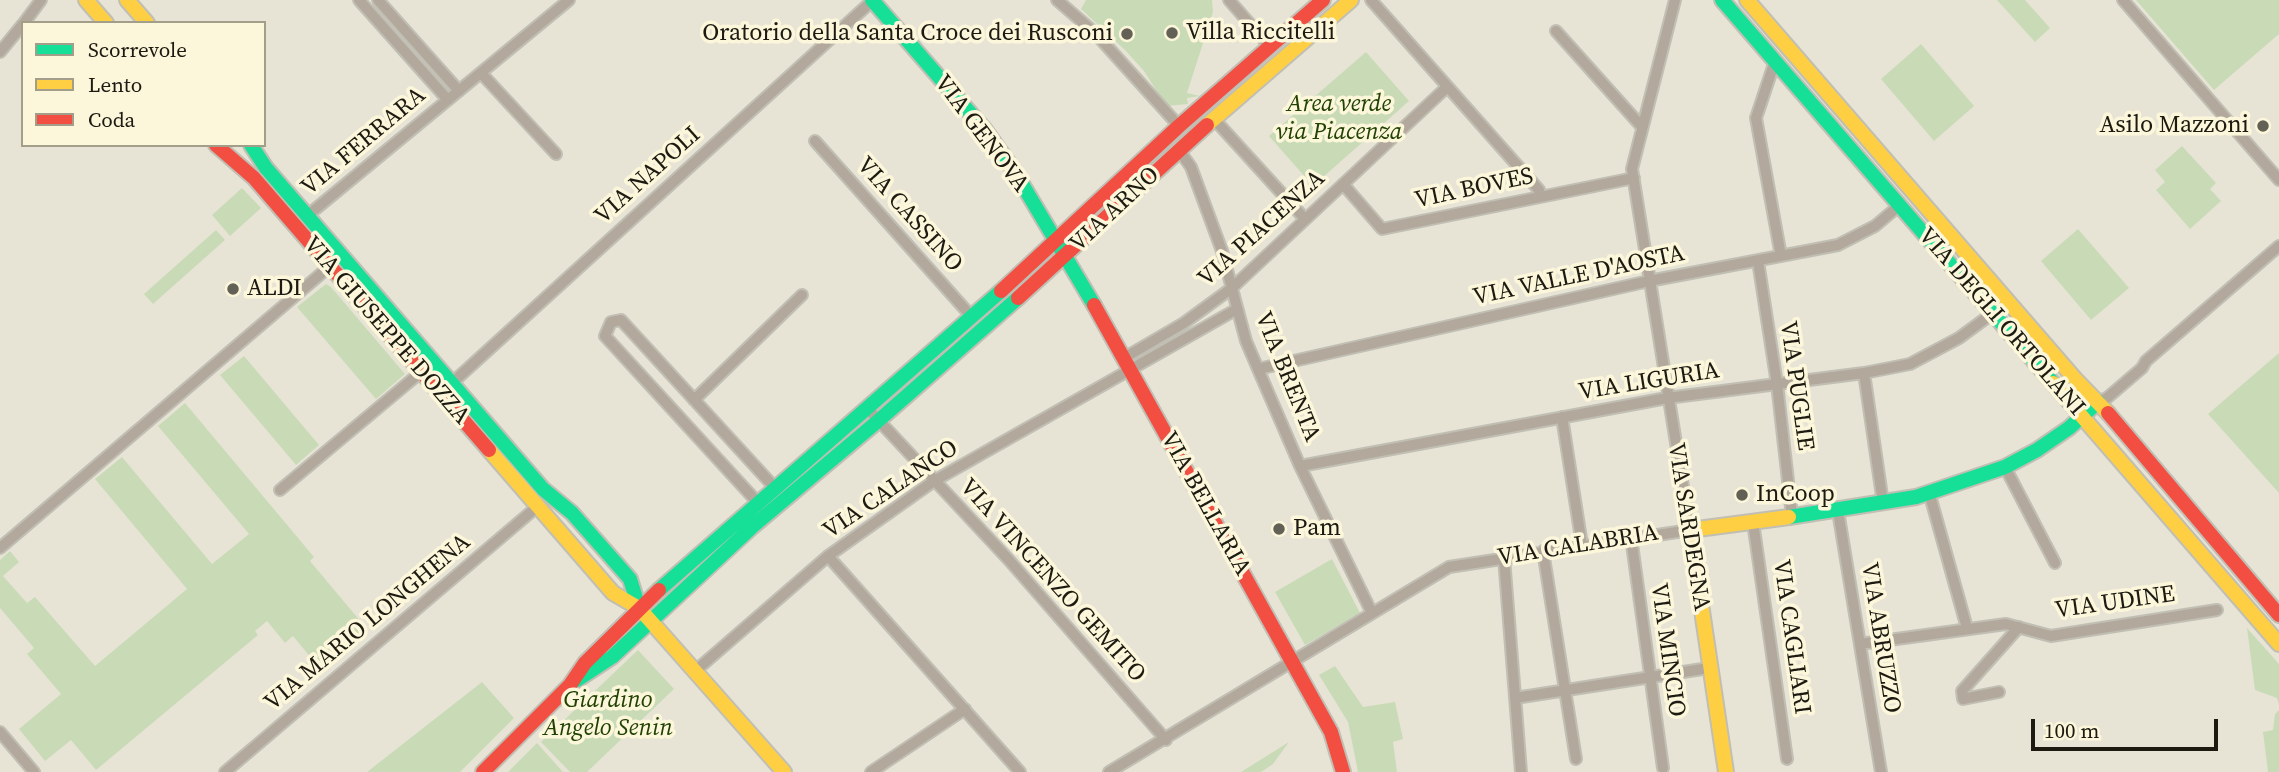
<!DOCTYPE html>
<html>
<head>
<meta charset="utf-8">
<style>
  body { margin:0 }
  #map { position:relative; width:2279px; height:772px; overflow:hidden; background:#e7e4d6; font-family:"Source Serif 4",serif }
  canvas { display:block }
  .legend { position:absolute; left:21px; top:21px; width:245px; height:126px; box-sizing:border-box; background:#fcf6db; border:2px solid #a29e8a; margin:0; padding:9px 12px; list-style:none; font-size:21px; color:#1c1a11 }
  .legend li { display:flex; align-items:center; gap:14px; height:35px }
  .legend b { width:35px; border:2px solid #a29e8a }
  .scale { position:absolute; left:2031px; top:719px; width:187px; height:32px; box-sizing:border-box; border:4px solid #1c1a11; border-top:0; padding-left:9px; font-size:21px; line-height:24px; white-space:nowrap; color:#1c1a11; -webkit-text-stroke:5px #fcf6db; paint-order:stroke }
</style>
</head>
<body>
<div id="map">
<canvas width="2279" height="772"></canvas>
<ul class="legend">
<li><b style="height:9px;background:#16e098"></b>Scorrevole</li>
<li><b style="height:9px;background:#ffcf43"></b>Lento</li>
<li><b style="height:9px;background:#f24e42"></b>Coda</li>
</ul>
<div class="scale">100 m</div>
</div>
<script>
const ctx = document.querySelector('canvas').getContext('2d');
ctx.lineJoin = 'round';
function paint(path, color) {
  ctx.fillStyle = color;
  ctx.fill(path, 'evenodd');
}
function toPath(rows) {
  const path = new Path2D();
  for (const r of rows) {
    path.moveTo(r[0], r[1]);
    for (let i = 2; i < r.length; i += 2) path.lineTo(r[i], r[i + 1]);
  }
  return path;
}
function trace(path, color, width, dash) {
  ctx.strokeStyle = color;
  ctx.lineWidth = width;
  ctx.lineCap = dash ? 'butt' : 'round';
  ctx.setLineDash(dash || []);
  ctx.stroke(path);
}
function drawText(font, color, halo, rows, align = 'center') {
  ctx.font = font + ' "Source Serif 4",serif';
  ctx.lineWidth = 7;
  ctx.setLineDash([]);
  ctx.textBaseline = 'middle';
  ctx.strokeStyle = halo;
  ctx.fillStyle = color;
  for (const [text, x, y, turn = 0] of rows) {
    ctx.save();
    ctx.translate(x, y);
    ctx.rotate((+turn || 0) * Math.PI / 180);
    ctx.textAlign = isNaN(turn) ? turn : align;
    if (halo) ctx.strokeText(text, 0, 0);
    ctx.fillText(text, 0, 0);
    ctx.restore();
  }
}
const green = toPath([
  [1086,0,1212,0,1213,12,1187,93,1200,96,1187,98,1188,104,1166,106,1144,71,1125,50,1081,9],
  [1997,0,2025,0,2050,28,2035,42],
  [2136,0,2279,0,2279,34,2214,90],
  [1921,44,1974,106,1934,141,1881,79],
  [1366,52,1409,101,1313,186,1269,136],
  [2182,146,2216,183,2210,189,2221,201,2190,229,2156,190,2165,182,2155,170],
  [242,188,261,208,230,236,212,215],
  [2078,229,2129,288,2091,320,2041,261],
  [216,230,225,240,153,304,144,294],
  [326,284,331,287,405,374,376,399,297,307],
  [2279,353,2279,493,2208,414],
  [244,356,319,445,296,465,220,375],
  [185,403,314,557,310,561,367,629,314,673,306,664,312,659,293,636,285,643,267,621,255,631,258,635,96,770,71,740,45,761,19,729,61,694,27,654,34,648,0,608,0,560,10,551,19,562,3,576,27,603,35,597,95,666,187,589,95,479,122,457,212,564,249,534,158,426],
  [1332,559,1360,613,1305,645,1275,592],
  [2247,628,2279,664,2279,705,2277,698,2255,690],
  [638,650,674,689,587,772,570,772,541,742],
  [1335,666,1363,707,1395,702,1403,739,1393,742,1397,772,1358,772,1348,722,1319,675],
  [482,682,514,718,460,772,367,772],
  [2279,710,2279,772,2268,772,2263,732,2273,730,2275,714],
  [1289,742,1273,764,1261,772,1241,772],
  [537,743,563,772,508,772]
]);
const street = toPath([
  [359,0,448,100],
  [378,0,459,91],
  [1057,0,1095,33,1179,126],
  [1229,0,1270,47],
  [1371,0,1539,190,1540,197],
  [2123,0,2279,180],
  [24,23,41,0],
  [1556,31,1642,127],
  [0,52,23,24],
  [1775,61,1756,118,1781,256],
  [481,73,556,154],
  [1214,119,1305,219],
  [815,141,971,316],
  [1179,150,1191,167,1222,251,1246,341,1258,369,1300,466,1372,613],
  [1343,184,1382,229,1634,178],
  [307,216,569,0],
  [1758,261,1777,384,1792,516],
  [1124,358,1184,323,1232,288,1447,87],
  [1258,369,1649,281,1838,245,1875,226,1900,205],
  [1864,373,1883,503],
  [452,383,872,1],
  [694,400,802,295],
  [2098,402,2107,398,2142,368,2146,361,2279,246],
  [868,409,1008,559,1166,740],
  [1562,417,1582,545],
  [1300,466,1667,398,1864,373,1910,364,1959,338,1993,313],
  [2005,467,2055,563],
  [280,490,421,372],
  [1929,492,1967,628],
  [759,504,605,336,611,322,621,320,776,489],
  [1838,511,1881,772],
  [1753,522,1787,759],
  [1631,537,1663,768],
  [0,548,330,266],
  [1543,551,1576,759],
  [828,556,1020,772],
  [1504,558,1521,772],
  [1860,644,2006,624,2051,636,2217,610],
  [694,672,828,556,934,481,1237,309],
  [1999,692,1963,699,1962,691,2019,627],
  [1515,698,1709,668],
  [0,732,34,772],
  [225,772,538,506],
  [871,772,965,709],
  [1109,772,1449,567,1690,530,1632,169,1675,0]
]);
const fast = toPath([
  [872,0,985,130,1015,172,1094,305],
  [1722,0,2053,383],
  [251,145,266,168,543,489,572,513,630,579,639,608],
  [1789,517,1916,497,2005,467,2037,450,2069,428,2098,402],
  [659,590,1001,291],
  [577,680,612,657,752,527,878,421,1018,298]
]);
const slow = toPath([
  [86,0,106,23],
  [127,0,147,23],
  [1747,0,2075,379,2108,413],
  [1207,125,1351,0],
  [2053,383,2279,644],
  [489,450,613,593,639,608,784,772],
  [1726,772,1690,530,1789,517]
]);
const jam = toPath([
  [216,145,254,178,489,450],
  [1001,291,1179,126,1323,0],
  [1018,298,1207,125],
  [1094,305,1331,732,1343,772],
  [2108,413,2279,615],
  [483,772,570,685,585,663,659,590]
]);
const markers = [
  [1172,33,7,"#636156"],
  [1127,34,7,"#636156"],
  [2263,126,7,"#636156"],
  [233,289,7,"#636156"],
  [1742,495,7,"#636156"],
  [1279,529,7,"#636156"]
];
const poiNames = [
  ["Villa Riccitelli",1186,33],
  ["Oratorio della Santa Croce dei Rusconi",1113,34,"right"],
  ["Asilo Mazzoni",2249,126,"right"],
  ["ALDI",247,289],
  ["InCoop",1756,495],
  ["Pam",1293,529]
];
const parkNames = [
  ["Area verde",1339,105],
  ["via Piacenza",1339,133],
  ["Giardino",608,701],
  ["Angelo Senin",608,729]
];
const streetNames = [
  ["VIA GENOVA",981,134,53],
  ["VIA FERRARA",364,142,-40],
  ["VIA NAPOLI",648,176,-42],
  ["VIA BOVES",1474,189,-12],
  ["VIA ARNO",1115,210,-43],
  ["VIA CASSINO",909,215,48],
  ["VIA PIACENZA",1262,229,-42],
  ["VIA VALLE D'AOSTA",1579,276,-12],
  ["VIA DEGLI ORTOLANI",2001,322,49],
  ["VIA GIUSEPPE DOZZA",386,331,49],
  ["VIA BRENTA",1287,377,68],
  ["VIA LIGURIA",1649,382,-9],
  ["VIA PUGLIE",1796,386,82],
  ["VIA CALANCO",891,490,-34],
  ["VIA BELLARIA",1205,504,61],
  ["VIA SARDEGNA",1688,527,81],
  ["VIA CALABRIA",1578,546,-9],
  ["VIA VINCENZO GEMITO",1052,581,48],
  ["VIA UDINE",2115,603,-8],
  ["VIA MARIO LONGHENA",368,623,-40],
  ["VIA CAGLIARI",1791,637,82],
  ["VIA ABRUZZO",1880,638,81],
  ["VIA MINCIO",1667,650,82]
];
paint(green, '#c9dbb6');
trace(street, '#c1bfb4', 14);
trace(fast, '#c1bfb4', 18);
trace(slow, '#c1bfb4', 18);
trace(jam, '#c1bfb4', 18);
trace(street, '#b3a89c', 10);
trace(fast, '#16e098', 14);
trace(slow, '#ffcf43', 14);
trace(jam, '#f24e42', 14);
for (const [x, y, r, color] of markers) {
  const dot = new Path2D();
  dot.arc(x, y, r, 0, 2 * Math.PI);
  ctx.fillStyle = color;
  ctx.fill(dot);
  trace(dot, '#fcf6db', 2.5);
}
drawText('24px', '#1c1a11', '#fcf6db', poiNames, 'left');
drawText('italic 24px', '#214202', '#fcf6db', parkNames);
drawText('24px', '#1c1a11', '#fcf6db', streetNames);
</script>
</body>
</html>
